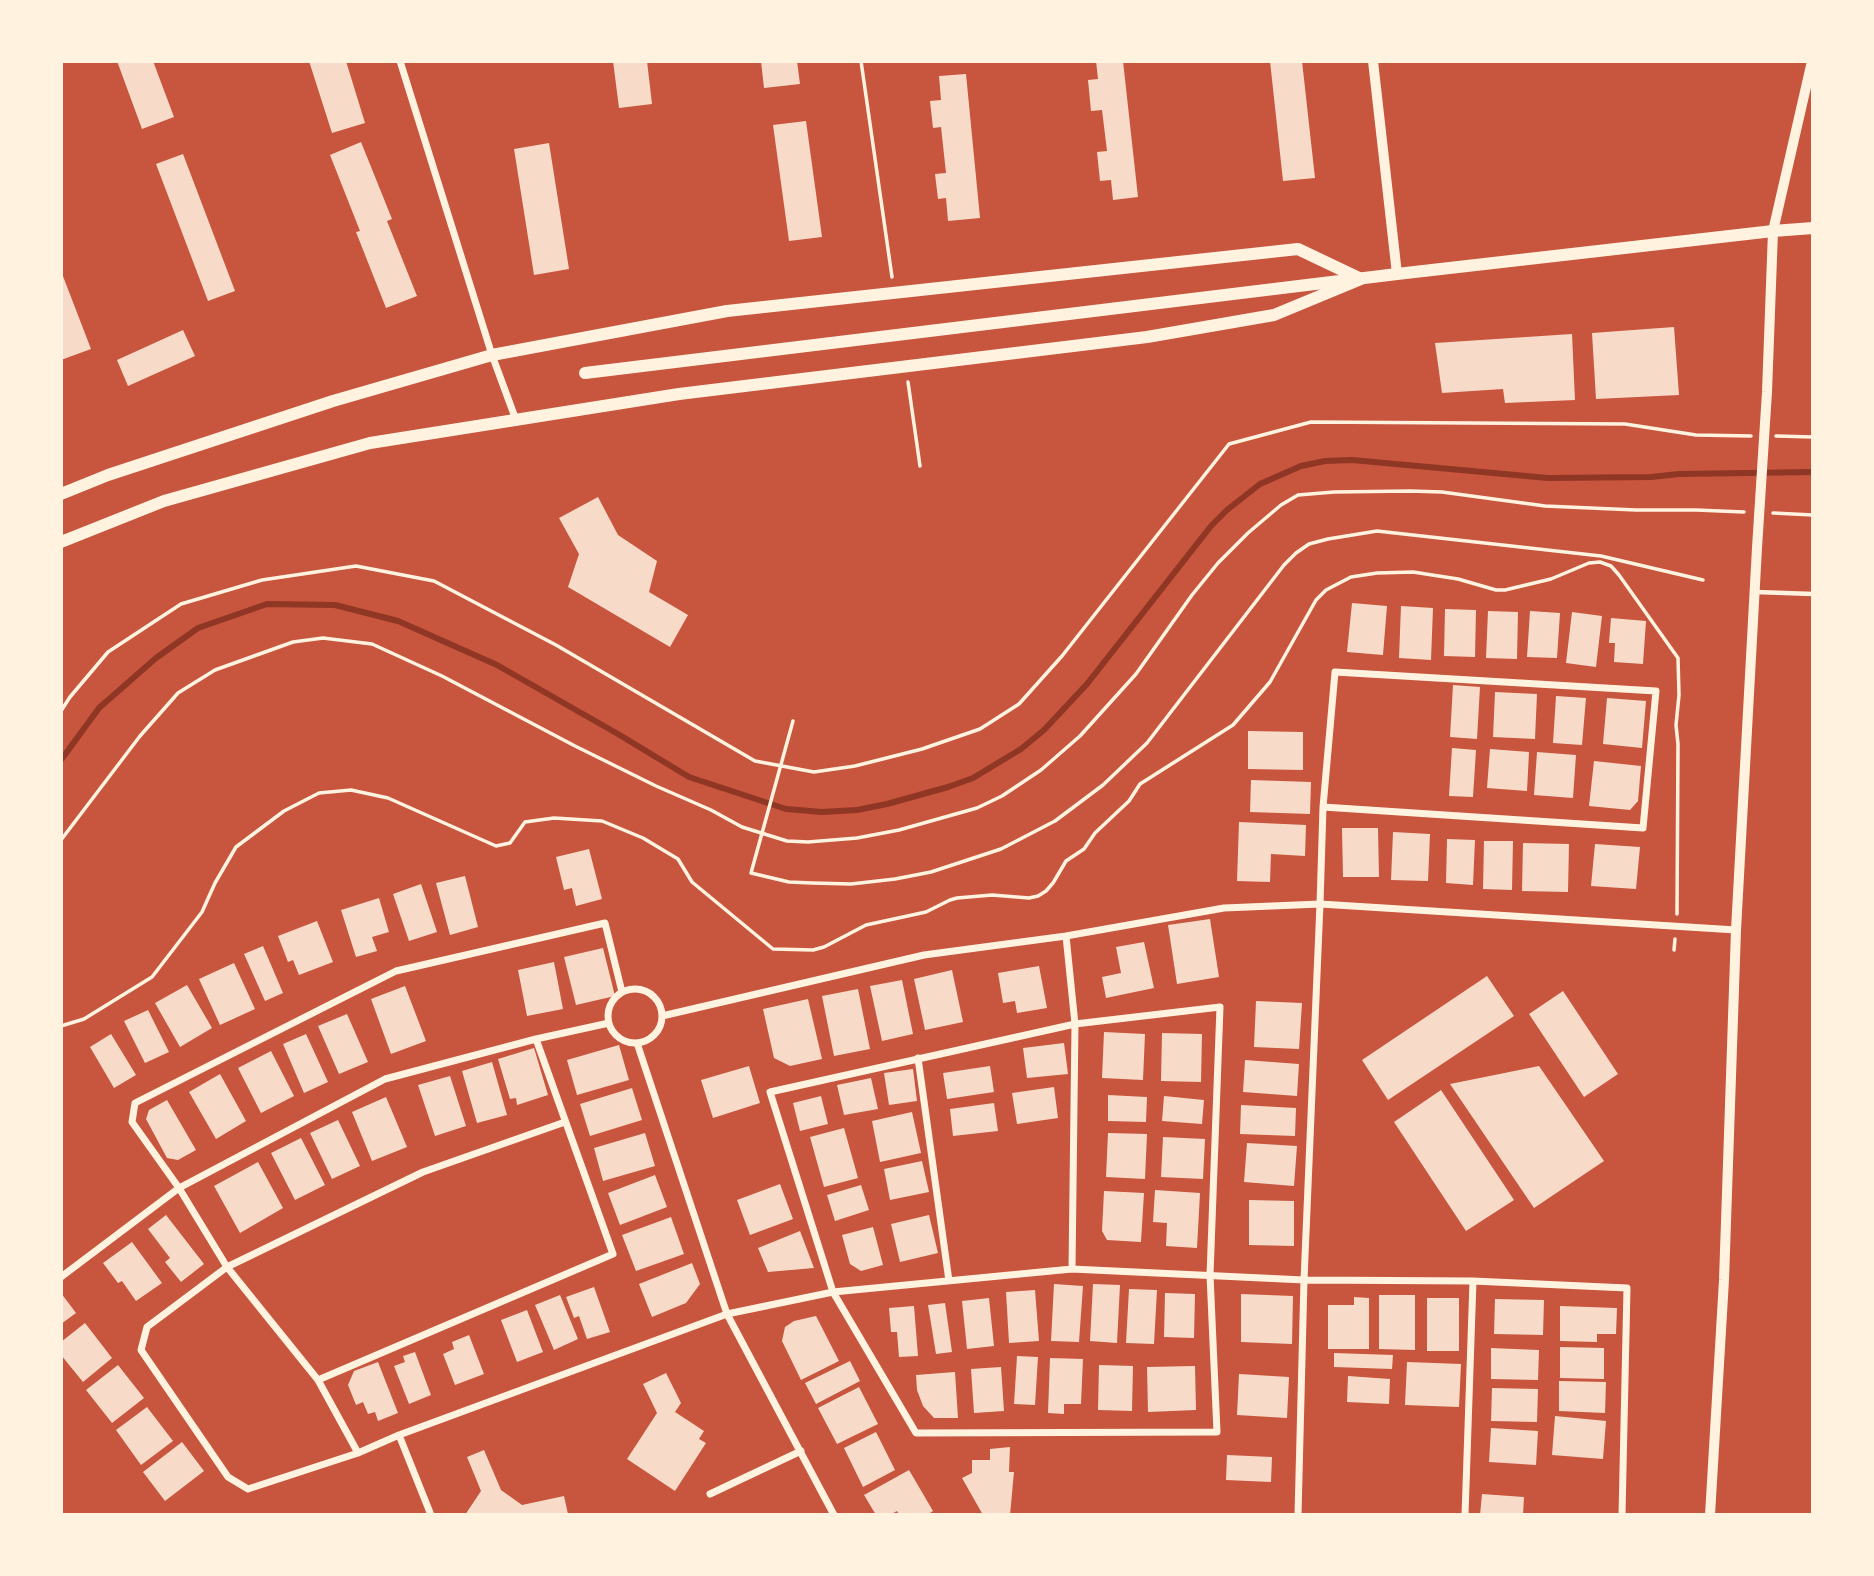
<!DOCTYPE html>
<html>
<head>
<meta charset="utf-8">
<style>
  body { margin:0 }
  #map { position:relative; width:1874px; height:1576px; overflow:hidden; background:#c8553d; font-family:Karla,sans-serif }
  canvas { display:block }
  .frame { position:absolute; inset:0; border:63px solid #fff3e0; pointer-events:none }
</style>
</head>
<body>
<div id="map">
<canvas width="1874" height="1576"></canvas>
<div class="frame"></div>
</div>
<script>
const ctx = document.querySelector('canvas').getContext('2d');
ctx.lineJoin = 'round';
function toPath(rows) {
  const path = new Path2D();
  for (const r of rows) {
    if (r.length === 3) {
      path.moveTo(r[0] + r[2], r[1]);
      path.arc(r[0], r[1], r[2], 0, 2 * Math.PI);
      continue;
    }
    path.moveTo(r[0], r[1]);
    for (let i = 2; i < r.length; i += 2) path.lineTo(r[i], r[i + 1]);
  }
  return path;
}
function trace(path, color, width, dash) {
  ctx.strokeStyle = color;
  ctx.lineWidth = width;
  ctx.lineCap = dash ? 'butt' : 'round';
  ctx.setLineDash(dash || []);
  ctx.stroke(path);
}
function paint(path, color) {
  ctx.fillStyle = color;
  ctx.fill(path, 'evenodd');
}
const stream = toPath([
  [61,760,99,708,156,658,198,628,267,604,335,605,398,621,497,665,618,734,689,777,786,809,822,812,857,810,887,804,948,787,973,778,1021,749,1044,730,1087,684,1211,526,1227,510,1260,484,1301,466,1325,461,1352,460,1548,478,1651,477,1679,474,1813,472]
]);
const building = toPath([
  [117,61,153,61,174,117,142,129],
  [309,61,346,61,365,123,332,133],
  [613,61,647,61,652,104,619,108],
  [761,61,797,61,800,84,764,88],
  [1096,61,1123,61,1138,197,1113,200,1111,180,1100,181,1097,152,1107,151,1102,110,1091,111,1088,80,1098,79],
  [1270,61,1302,61,1315,178,1283,181],
  [966,74,980,218,948,221,946,198,938,199,935,174,946,173,941,127,933,128,930,101,941,100,939,76],
  [806,121,822,237,789,241,773,125],
  [361,142,392,219,387,221,417,296,386,308,356,232,360,231,330,155],
  [549,143,569,269,534,275,514,149],
  [183,154,235,291,208,301,156,164],
  [61,271,91,349,61,360],
  [1674,327,1679,395,1596,399,1592,333],
  [183,330,195,356,128,386,117,360],
  [1572,334,1575,400,1505,403,1503,389,1442,393,1435,343],
  [598,497,618,535,657,561,649,592,688,615,670,647,568,587,579,554,559,518],
  [1352,603,1387,606,1383,655,1347,652],
  [1401,606,1433,608,1431,660,1399,658],
  [1445,609,1476,610,1475,657,1444,656],
  [1488,611,1518,612,1517,659,1486,658],
  [1530,611,1560,613,1557,658,1527,657],
  [1572,612,1602,616,1596,667,1566,663],
  [1611,618,1646,621,1643,664,1614,662,1615,643,1609,643],
  [1453,685,1480,687,1477,739,1450,737],
  [1495,692,1537,694,1535,739,1493,737],
  [1556,696,1586,698,1582,745,1553,743],
  [1607,698,1646,701,1642,748,1603,744],
  [1248,731,1303,732,1303,770,1248,769],
  [1452,748,1476,750,1473,797,1449,796],
  [1490,749,1529,752,1527,791,1487,788],
  [1537,752,1576,755,1573,798,1534,795],
  [1594,761,1641,766,1638,801,1630,810,1589,806],
  [1251,780,1311,782,1310,814,1250,812],
  [1239,822,1306,825,1305,856,1271,854,1270,882,1237,881],
  [1342,828,1378,828,1379,877,1343,877],
  [1393,832,1430,834,1428,881,1391,880],
  [1447,839,1475,840,1473,885,1446,883],
  [1484,841,1513,841,1512,890,1483,889],
  [1523,843,1569,844,1568,892,1522,891],
  [1595,844,1640,847,1636,889,1591,886],
  [589,849,602,899,576,906,572,888,564,890,556,857],
  [465,876,478,927,450,935,436,883],
  [421,884,437,932,409,941,393,894],
  [379,898,389,932,372,937,377,951,356,957,341,910],
  [1210,919,1219,977,1177,984,1168,925],
  [317,921,333,962,299,975,293,960,288,962,278,936],
  [1144,942,1154,988,1106,998,1102,977,1121,973,1116,947],
  [263,946,283,993,265,1001,244,954],
  [603,948,615,996,576,1005,564,957],
  [554,962,563,1009,527,1016,518,970],
  [234,963,255,1009,220,1025,199,979],
  [1039,966,1047,1008,1017,1013,1015,1001,1003,1003,998,973],
  [952,970,963,1022,925,1030,914,979],
  [1487,976,1514,1016,1388,1100,1362,1060],
  [902,980,913,1034,882,1041,870,986],
  [187,985,212,1028,180,1047,155,1003],
  [405,986,426,1041,391,1054,371,999],
  [858,989,870,1049,834,1056,822,996],
  [1563,991,1618,1074,1584,1097,1529,1014],
  [808,999,822,1059,790,1066,774,1058,763,1009],
  [1256,1001,1302,1003,1299,1049,1254,1047],
  [148,1010,169,1052,145,1063,124,1021],
  [347,1014,368,1062,339,1074,318,1026],
  [1104,1032,1145,1034,1143,1080,1102,1078],
  [1162,1033,1202,1034,1201,1082,1161,1081],
  [111,1034,136,1075,114,1088,90,1047],
  [306,1034,328,1082,304,1093,283,1044],
  [1064,1043,1068,1074,1027,1078,1023,1048],
  [619,1045,629,1080,577,1095,567,1060],
  [534,1048,548,1095,517,1105,516,1098,510,1099,498,1059],
  [271,1051,294,1096,261,1113,238,1068],
  [1245,1060,1299,1064,1297,1096,1243,1092],
  [492,1062,507,1115,477,1123,462,1071],
  [749,1066,760,1103,713,1118,701,1080],
  [990,1066,994,1092,947,1099,943,1073],
  [1539,1066,1604,1161,1534,1208,1450,1084],
  [913,1069,917,1101,889,1105,884,1073],
  [220,1074,246,1121,216,1139,189,1092],
  [450,1076,466,1126,435,1136,418,1085],
  [871,1078,878,1109,844,1115,837,1085],
  [1054,1087,1058,1118,1017,1124,1012,1093],
  [632,1088,642,1120,590,1136,580,1104],
  [1441,1090,1514,1200,1466,1231,1394,1122],
  [1108,1095,1147,1097,1146,1122,1108,1121],
  [821,1096,828,1124,800,1131,793,1103],
  [1164,1096,1204,1100,1202,1124,1162,1121],
  [386,1097,407,1147,372,1161,352,1112],
  [167,1100,196,1150,178,1160,167,1158,146,1119,149,1110],
  [994,1103,998,1131,953,1136,950,1109],
  [1241,1105,1296,1108,1295,1136,1240,1134],
  [912,1112,921,1153,880,1162,872,1121],
  [338,1120,360,1166,332,1179,310,1133],
  [844,1128,858,1178,824,1187,810,1137],
  [645,1133,655,1166,603,1181,594,1148],
  [1108,1133,1147,1134,1145,1179,1106,1177],
  [1163,1137,1205,1139,1203,1179,1161,1177],
  [301,1138,325,1185,295,1200,271,1153],
  [1247,1143,1297,1146,1294,1186,1244,1182],
  [922,1161,929,1192,890,1200,884,1169],
  [258,1162,283,1208,240,1233,214,1186],
  [655,1175,667,1207,620,1225,608,1193],
  [780,1184,793,1219,750,1235,737,1200],
  [861,1185,869,1210,835,1221,827,1195],
  [1155,1190,1200,1193,1197,1248,1166,1246,1167,1223,1153,1222],
  [1104,1191,1144,1193,1141,1242,1107,1240,1102,1231],
  [1249,1200,1294,1201,1294,1246,1249,1245],
  [166,1215,204,1264,181,1282,165,1262,170,1258,148,1229],
  [929,1215,938,1253,900,1262,891,1224],
  [671,1217,684,1254,636,1271,622,1235],
  [873,1227,883,1265,861,1271,850,1264,842,1235],
  [800,1231,814,1268,768,1272,758,1248],
  [132,1242,162,1283,136,1301,122,1281,118,1283,103,1263],
  [692,1263,700,1284,686,1303,652,1317,639,1284],
  [1054,1284,1083,1286,1079,1342,1051,1341],
  [1093,1284,1120,1285,1117,1343,1090,1341],
  [594,1287,610,1332,587,1339,579,1316,574,1318,566,1297],
  [1129,1289,1157,1290,1154,1344,1126,1343],
  [1035,1290,1039,1341,1009,1343,1006,1292],
  [61,1293,76,1313,61,1324],
  [1165,1293,1195,1294,1194,1338,1164,1337],
  [1241,1294,1293,1296,1292,1344,1241,1342],
  [560,1295,578,1339,554,1350,535,1305],
  [1379,1295,1415,1295,1415,1350,1379,1349],
  [1354,1297,1369,1298,1369,1349,1328,1349,1328,1305,1354,1305],
  [989,1298,994,1346,967,1349,962,1301],
  [1427,1298,1459,1298,1459,1351,1427,1351],
  [1495,1299,1544,1300,1543,1335,1494,1334],
  [945,1303,952,1352,936,1354,928,1305],
  [914,1306,918,1356,899,1357,897,1332,891,1332,889,1308],
  [1560,1306,1617,1308,1616,1334,1597,1334,1597,1342,1560,1341],
  [527,1310,543,1352,517,1362,501,1320],
  [816,1316,839,1361,801,1380,782,1341,785,1327,794,1321],
  [85,1323,112,1358,83,1382,61,1355,61,1342],
  [469,1335,484,1374,455,1385,443,1354,454,1349,452,1342],
  [1560,1347,1604,1348,1604,1379,1560,1378],
  [1491,1348,1539,1350,1538,1380,1491,1379],
  [415,1352,431,1395,409,1404,394,1366,405,1362,403,1356],
  [1334,1353,1393,1355,1392,1369,1334,1367],
  [1017,1356,1038,1357,1035,1405,1014,1404],
  [1050,1358,1083,1359,1081,1404,1064,1404,1064,1414,1048,1413],
  [850,1361,860,1381,816,1404,805,1383],
  [378,1362,398,1413,378,1421,375,1412,368,1414,363,1402,356,1405,348,1385,354,1371],
  [1407,1362,1461,1364,1459,1407,1405,1405],
  [118,1365,144,1398,112,1423,86,1390],
  [1099,1365,1133,1366,1132,1411,1098,1410],
  [1195,1366,1196,1410,1148,1412,1147,1367],
  [1001,1367,1004,1411,974,1413,971,1369],
  [955,1372,958,1418,934,1418,923,1406,917,1390,916,1375],
  [666,1373,681,1403,675,1412,704,1431,699,1439,706,1443,675,1491,627,1459,657,1413,643,1384],
  [1239,1374,1289,1377,1287,1418,1237,1415],
  [1348,1376,1390,1379,1389,1404,1347,1402],
  [1559,1381,1606,1382,1605,1413,1559,1411],
  [859,1387,878,1424,837,1444,818,1408],
  [1492,1388,1538,1389,1537,1422,1491,1421],
  [147,1407,173,1441,141,1465,116,1430],
  [1555,1416,1606,1421,1603,1459,1552,1455],
  [1491,1428,1538,1431,1536,1465,1489,1462],
  [876,1432,895,1470,863,1487,844,1448],
  [182,1442,204,1471,165,1501,143,1472],
  [1010,1447,1009,1472,1014,1472,1010,1515,983,1515,962,1478,972,1473,972,1460,990,1460,990,1449],
  [484,1450,501,1490,522,1505,564,1496,568,1514,465,1515,481,1491,467,1457],
  [1227,1455,1272,1457,1271,1482,1226,1480],
  [909,1470,933,1511,927,1515,899,1515,897,1511,890,1515,876,1515,864,1495],
  [1482,1494,1524,1497,1523,1515,1480,1515]
]);
const path = toPath([
  [861,61,892,277],
  [908,382,920,466],
  [1776,436,1813,437],
  [1773,513,1813,515],
  [61,711,70,697,108,652,181,604,262,580,356,566,434,581,556,645,755,761,814,772,855,766,922,749,980,729,1019,704,1062,656,1229,444,1311,422,1625,424,1696,435,1751,436],
  [793,721,751,873,789,882,812,883,851,884,895,879,931,872,1001,849,1055,821,1103,785,1147,743,1284,565,1296,553,1309,544,1328,539,1377,531,1601,556,1703,580],
  [61,840,140,736,178,693,215,670,293,642,323,638,372,644,442,676,575,746,656,786,711,810,742,827,787,841,808,842,857,838,899,830,977,808,1002,796,1041,770,1080,736,1136,674,1192,595,1218,563,1248,533,1281,505,1298,495,1334,492,1410,491,1442,492,1545,506,1636,510,1696,510,1744,512],
  [1674,950,1675,939],
  [61,1026,84,1019,152,977,202,912,215,883,236,847,284,811,319,793,351,790,388,798,496,846,510,843,525,822,554,818,602,821,643,838,678,859,692,882,773,949,813,950,824,947,866,925,926,912,950,900,957,898,992,895,1029,898,1038,896,1046,891,1053,883,1066,861,1084,849,1095,833,1129,801,1140,784,1233,725,1270,682,1316,600,1326,590,1351,577,1377,573,1413,572,1458,579,1496,590,1505,590,1551,579,1589,563,1600,562,1611,566,1619,575,1678,658,1679,695,1676,725,1678,744,1677,914]
]);
const service = toPath([
  [1756,592,1813,594]
]);
const minor = toPath([
  [400,61,492,355,516,420],
  [1066,936,1075,1024,1072,1269],
  [635,1016,27],
  [1220,1007,1210,1275,1217,1432,916,1433,833,1292,770,1092,1075,1024,1220,1007],
  [662,1016,924,955,1066,936,1224,908,1320,904,1736,930],
  [637,1043,727,1314,834,1515],
  [918,1058,949,1281],
  [565,1122,423,1172,227,1267,147,1327,141,1350,228,1477,248,1489,358,1453,399,1435,727,1314,833,1292,1072,1269,1304,1280,1473,1281,1627,1288,1622,1515],
  [61,1277,179,1188,385,1079,536,1039,609,1023],
  [318,1380,613,1254,536,1039],
  [399,1435,431,1515],
  [358,1453,318,1380,227,1267,179,1188,132,1122,135,1103,396,971,605,923,622,992],
  [710,1494,801,1451],
  [1298,1515,1304,1280,1320,904,1323,807,1335,672,1656,691,1643,828,1323,807],
  [1465,1515,1473,1281]
]);
const tertiary = toPath([
  [1373,61,1397,274],
  [1710,1515,1724,1280,1736,930,1757,548,1767,392,1773,231,1812,61]
]);
const secondary = toPath([
  [585,373,1397,274,1773,231,1813,228],
  [61,494,108,475,333,401,492,355,727,311,1298,249,1361,279],
  [61,542,164,501,370,443,679,394,1147,337,1274,315,1361,279]
]);
trace(stream, '#8f3625', 6);
paint(building, '#f7dbc8');
trace(path, '#fff3e0', 3.5);
trace(service, '#fff3e0', 4.5);
trace(minor, '#fff3e0', 7);
trace(tertiary, '#fff3e0', 10);
trace(secondary, '#fff3e0', 12);
</script>
</body>
</html>
